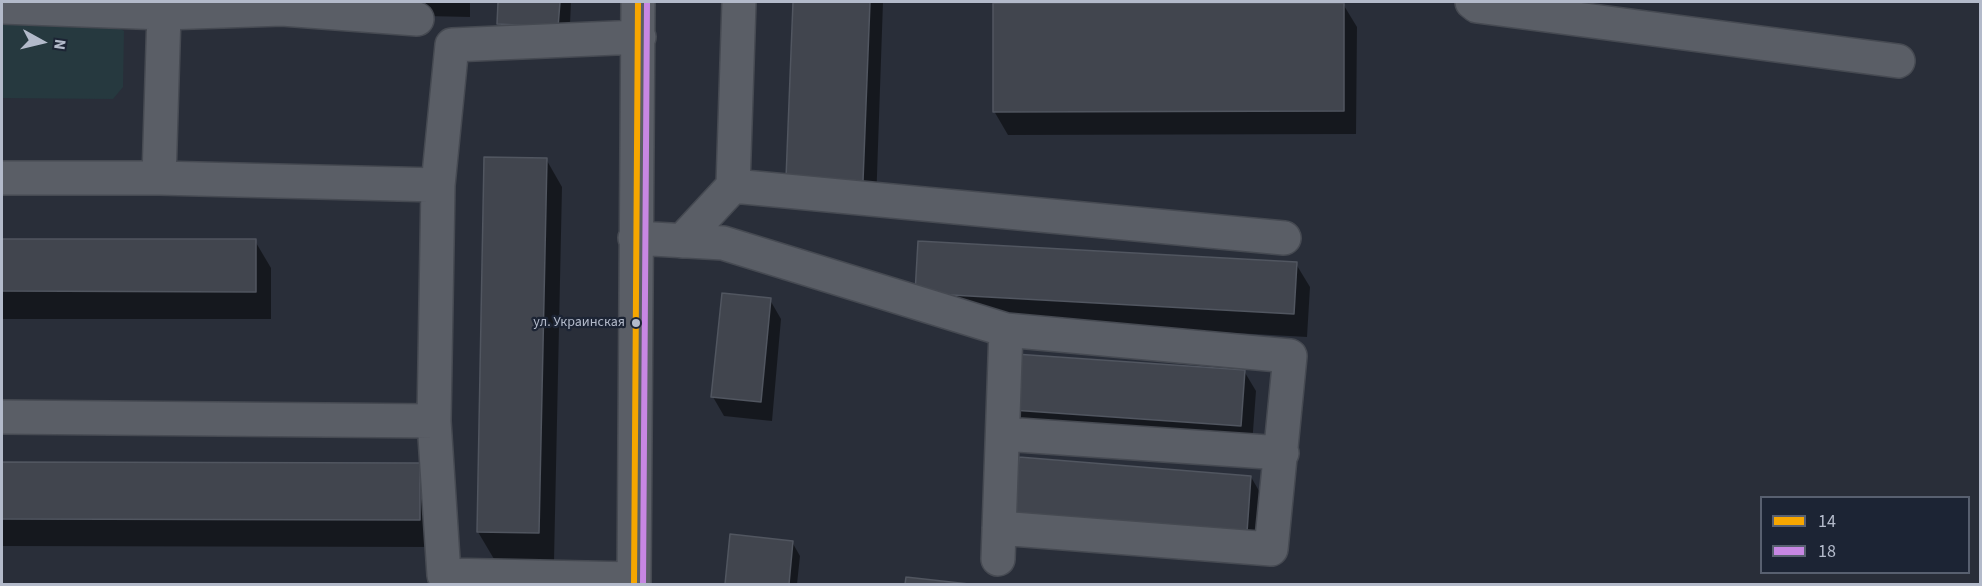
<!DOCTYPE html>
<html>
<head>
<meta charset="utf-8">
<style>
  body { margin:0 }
  #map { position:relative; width:1982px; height:586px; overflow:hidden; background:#292e39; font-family:"Source Sans 3",sans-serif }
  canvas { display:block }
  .frame { position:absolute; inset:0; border:3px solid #b3baca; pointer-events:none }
  .legend { position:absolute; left:1760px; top:496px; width:210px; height:78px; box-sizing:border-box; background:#1c2434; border:2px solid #586070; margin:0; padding:8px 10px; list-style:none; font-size:18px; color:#b3baca }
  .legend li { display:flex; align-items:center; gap:12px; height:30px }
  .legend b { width:30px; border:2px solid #586070 }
  .north { position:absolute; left:12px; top:12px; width:60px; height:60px; -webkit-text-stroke:4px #1c2434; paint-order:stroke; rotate:98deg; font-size:16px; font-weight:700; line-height:24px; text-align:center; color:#b3baca }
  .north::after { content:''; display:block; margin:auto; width:21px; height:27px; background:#b3baca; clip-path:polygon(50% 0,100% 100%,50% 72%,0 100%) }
</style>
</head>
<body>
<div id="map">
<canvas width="1982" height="586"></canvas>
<div class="frame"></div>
<ul class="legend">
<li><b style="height:8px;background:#f7a600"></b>14</li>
<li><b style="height:8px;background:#c787e3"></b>18</li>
</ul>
<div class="north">N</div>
</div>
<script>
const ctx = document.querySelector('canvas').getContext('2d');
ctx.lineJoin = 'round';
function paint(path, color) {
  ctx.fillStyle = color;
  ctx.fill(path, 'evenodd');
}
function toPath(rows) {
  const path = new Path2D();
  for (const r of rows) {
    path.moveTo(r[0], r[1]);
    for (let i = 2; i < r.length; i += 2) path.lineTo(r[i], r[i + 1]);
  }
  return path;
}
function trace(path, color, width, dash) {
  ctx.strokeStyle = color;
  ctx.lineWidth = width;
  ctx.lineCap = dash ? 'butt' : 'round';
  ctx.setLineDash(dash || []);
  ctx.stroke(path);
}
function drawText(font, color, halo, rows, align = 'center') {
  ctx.font = font + ' "Source Sans 3",sans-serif';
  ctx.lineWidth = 4.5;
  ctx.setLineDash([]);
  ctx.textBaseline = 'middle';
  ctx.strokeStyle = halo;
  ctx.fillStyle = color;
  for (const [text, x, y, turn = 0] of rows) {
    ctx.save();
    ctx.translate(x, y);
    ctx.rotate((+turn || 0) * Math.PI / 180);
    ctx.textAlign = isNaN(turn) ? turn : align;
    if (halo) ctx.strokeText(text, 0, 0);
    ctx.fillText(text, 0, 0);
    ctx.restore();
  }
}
const green = toPath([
  [2,23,111,23,124,31,123,87,113,99,2,98]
]);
const shadow = toPath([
  [27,2,470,2,470,17,30,7],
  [500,2,571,2,569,46,510,43,499,23],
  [794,2,883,2,876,204,788,178],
  [1343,4,1357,27,1356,134,1008,135,994,111],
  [546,159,562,187,554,561,494,559,478,532],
  [2,240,255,241,271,268,271,319,2,319],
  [1296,264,1310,287,1307,337,930,316,917,292],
  [770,300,781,319,772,421,724,416,713,397],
  [1244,371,1256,391,1252,445,1025,430,1013,410],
  [2,463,420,465,435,492,435,547,2,546],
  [1251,477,1262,496,1258,551,1027,532],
  [731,536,792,542,800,556,797,584,726,584],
  [907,579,960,584,906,584]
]);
const building = toPath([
  [498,2,560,2,558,27,497,24,498,2],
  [793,2,870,2,863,181,786,178,793,2],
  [993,3,1344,3,1344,111,993,112,993,3],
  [484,157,547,158,539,533,477,532,484,157],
  [2,239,256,239,256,292,2,291,2,239],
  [918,241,1297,262,1294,314,915,293,918,241],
  [722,293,771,298,761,402,711,397,722,293],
  [1015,354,1245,370,1241,426,1012,410,1015,354],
  [1019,457,1251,476,1247,532,1014,513,1019,457],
  [2,462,420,463,420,520,2,519,2,462],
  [730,534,793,541,789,584,725,584,730,534],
  [906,577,969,584,905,584,906,577]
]);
const minor = toPath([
  [1472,2,1477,6,1898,61],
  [2,7,164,13,282,9,417,19],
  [2,178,159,178,438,185],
  [159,178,164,13],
  [733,186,1284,238],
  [635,238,723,243,1006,330,998,559],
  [682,241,733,186,739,2],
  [2,417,434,421],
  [1003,434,1282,453],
  [999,528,1271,549,1290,356,1006,330],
  [634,579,444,575,434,421,438,185,452,45,639,37],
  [634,584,638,2]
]);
const bus1 = toPath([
  [634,584,638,2]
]);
const bus2 = toPath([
  [643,584,647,2]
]);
const markers = [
  [636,323,5,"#b3baca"]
];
const busNames = [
  ["ул. Украинская",625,323]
];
paint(green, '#26393f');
paint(shadow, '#0007');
paint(building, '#41454e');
trace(building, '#515660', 1.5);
trace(minor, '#464a52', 36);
trace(minor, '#5a5e66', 33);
trace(bus1, '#f7a600', 6);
trace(bus2, '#c787e3', 6);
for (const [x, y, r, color] of markers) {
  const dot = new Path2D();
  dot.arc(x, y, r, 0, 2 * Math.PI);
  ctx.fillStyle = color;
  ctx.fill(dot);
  trace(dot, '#1c2434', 2);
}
drawText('14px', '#b3baca', '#1c2434', busNames, 'right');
</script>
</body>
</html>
